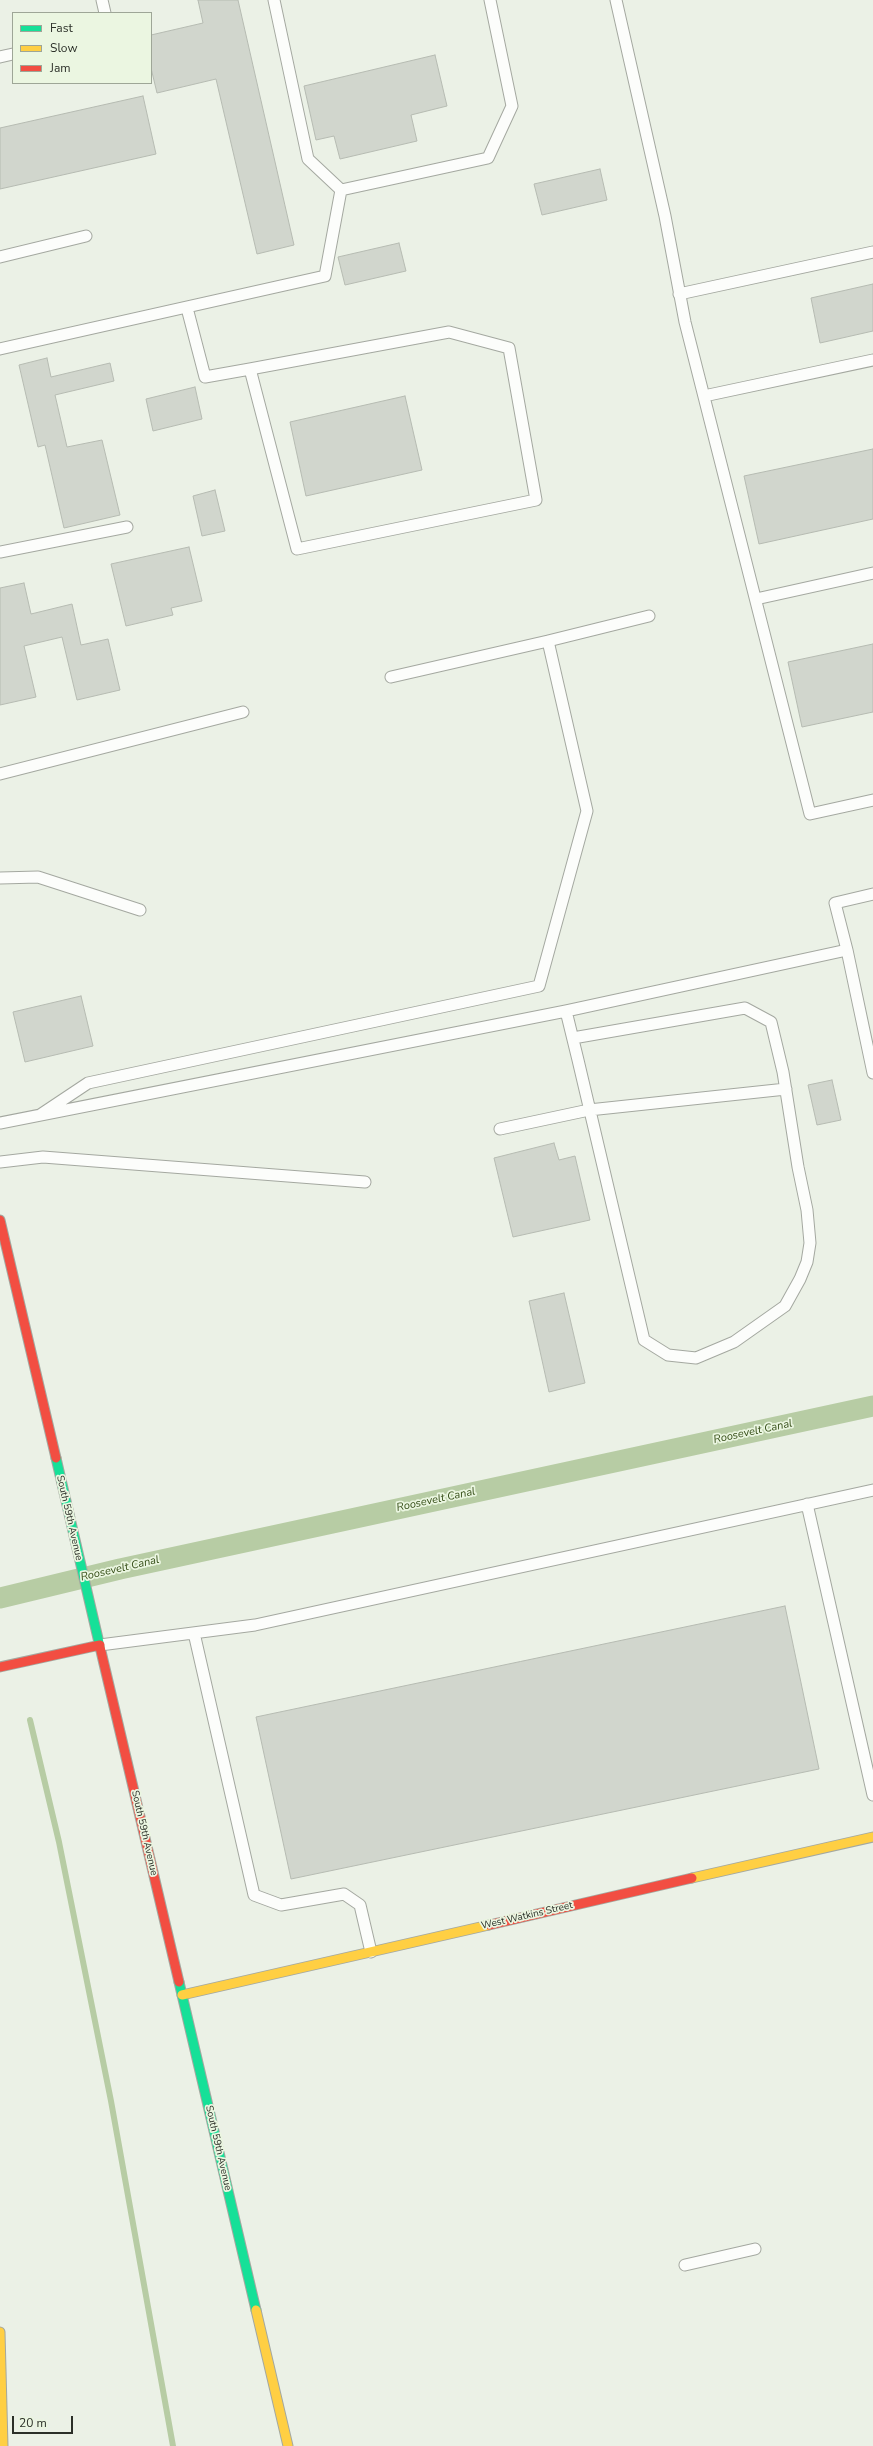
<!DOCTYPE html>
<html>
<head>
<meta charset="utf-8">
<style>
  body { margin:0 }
  #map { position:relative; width:873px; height:2446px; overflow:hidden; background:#ebf1e6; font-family:"Nunito Sans",sans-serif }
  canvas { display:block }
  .legend { position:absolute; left:12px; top:12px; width:140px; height:72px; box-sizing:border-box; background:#ebf6e1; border:1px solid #9ea697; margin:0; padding:5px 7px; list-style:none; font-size:12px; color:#2b2f28 }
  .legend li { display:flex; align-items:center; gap:8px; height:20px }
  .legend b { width:20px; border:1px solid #9ea697 }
  .scale { position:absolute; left:12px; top:2416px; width:61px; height:18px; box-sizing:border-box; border:2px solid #2b2f28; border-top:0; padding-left:5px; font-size:12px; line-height:14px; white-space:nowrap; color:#2b2f28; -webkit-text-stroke:3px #ebf6e1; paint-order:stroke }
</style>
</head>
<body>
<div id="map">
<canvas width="873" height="2446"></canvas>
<ul class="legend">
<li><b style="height:5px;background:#16e098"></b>Fast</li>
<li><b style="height:5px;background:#ffcf43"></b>Slow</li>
<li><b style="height:5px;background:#f24e42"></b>Jam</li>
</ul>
<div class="scale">20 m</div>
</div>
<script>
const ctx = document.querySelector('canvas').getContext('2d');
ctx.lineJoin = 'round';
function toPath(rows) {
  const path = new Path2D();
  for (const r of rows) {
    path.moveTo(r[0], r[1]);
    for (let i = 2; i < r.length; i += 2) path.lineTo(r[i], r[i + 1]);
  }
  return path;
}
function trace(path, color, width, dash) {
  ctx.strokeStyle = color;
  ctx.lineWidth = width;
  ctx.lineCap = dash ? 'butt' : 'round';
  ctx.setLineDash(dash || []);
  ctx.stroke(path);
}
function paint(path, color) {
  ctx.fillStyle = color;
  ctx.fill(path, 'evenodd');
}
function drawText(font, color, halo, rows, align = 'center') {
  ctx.font = font + ' "Nunito Sans",sans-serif';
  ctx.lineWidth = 3.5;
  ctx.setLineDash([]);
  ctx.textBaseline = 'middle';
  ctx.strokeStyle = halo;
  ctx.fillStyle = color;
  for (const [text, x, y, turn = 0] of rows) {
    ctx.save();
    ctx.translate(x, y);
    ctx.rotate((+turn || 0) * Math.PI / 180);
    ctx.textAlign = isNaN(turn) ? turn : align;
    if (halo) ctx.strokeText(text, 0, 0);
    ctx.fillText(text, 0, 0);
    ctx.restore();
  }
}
const stream = toPath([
  [30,1720,59,1842,111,2101,173,2446]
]);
const canal = toPath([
  [0,1598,120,1569,873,1406]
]);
const building = toPath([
  [198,0,238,0,294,245,257,254,216,79,157,93,151,68,151,35,203,23,198,0],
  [435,55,447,106,411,115,417,141,340,159,334,136,316,140,304,86,435,55],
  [143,96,156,154,0,189,0,128,143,96],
  [600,169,607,200,542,215,534,184,600,169],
  [399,243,406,271,345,285,338,257,399,243],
  [873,284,873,331,820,343,811,298,873,284],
  [47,358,51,377,110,363,114,381,55,395,67,447,102,440,120,515,64,528,45,445,38,447,19,365,47,358],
  [195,387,202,419,153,431,146,399,195,387],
  [405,396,422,470,306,496,290,422,405,396],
  [873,449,873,519,759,544,744,476,873,449],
  [215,490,225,531,202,536,193,496,215,490],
  [189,547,202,601,171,608,173,615,126,626,111,564,189,547],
  [24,583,31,614,72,604,81,645,108,639,120,690,77,700,62,637,24,646,36,697,0,705,0,588,24,583],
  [873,644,873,712,802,727,788,662,873,644],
  [81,996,93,1046,25,1062,13,1012,81,996],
  [832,1080,841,1120,817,1125,808,1085,832,1080],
  [554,1143,559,1160,575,1156,590,1220,513,1237,494,1158,554,1143],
  [564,1293,585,1383,549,1392,529,1301,564,1293],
  [785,1606,819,1769,291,1879,256,1717,785,1606]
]);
const lane = toPath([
  [102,0,105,13],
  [274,0,308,159,341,190],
  [616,0,665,216,685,322,810,814,873,800],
  [0,57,13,54],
  [0,257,86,236],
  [679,294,873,252],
  [187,308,205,377,250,369,449,332,509,348,536,500,297,549,250,369],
  [0,349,325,276,341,190,488,158,512,106,490,0],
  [704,396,873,360],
  [0,552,127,527],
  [756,599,873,573],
  [548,641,649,616],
  [0,774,243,712],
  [0,878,38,877,140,910],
  [847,950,835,903,873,894],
  [566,1011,578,1060,644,1340,668,1355,696,1358,734,1342,785,1306,800,1279,807,1262,810,1243,807,1210,798,1167,783,1072,771,1022,745,1008,573,1038],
  [40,1115,88,1083,539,986,587,811,548,641,391,677],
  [0,1123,566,1011,847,950,873,1073],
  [500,1129,589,1110,786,1089],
  [0,1162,43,1157,365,1182],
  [807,1504,873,1795],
  [194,1633,254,1895,281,1905,344,1894,360,1905,371,1952],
  [100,1645,255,1625,873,1490],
  [685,2265,755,2249]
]);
const fast = toPath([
  [56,1458,100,1647],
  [179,1982,256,2310]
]);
const slow = toPath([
  [692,1878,873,1837],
  [182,1995,489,1925],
  [256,2310,288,2446],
  [0,2332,3,2446]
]);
const jam = toPath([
  [0,1220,56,1458],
  [100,1647,179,1982],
  [0,1667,100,1645],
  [489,1925,692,1878]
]);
const streetNames = [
  ["South 59th Avenue",69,1518,77],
  ["South 59th Avenue",144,1833,77],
  ["West Watkins Street",527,1916,-13],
  ["South 59th Avenue",218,2148,77]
];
const waterNames = [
  ["Roosevelt Canal",753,1432,-12],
  ["Roosevelt Canal",436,1500,-12],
  ["Roosevelt Canal",120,1569,-13]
];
trace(stream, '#b7cca4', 6);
trace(canal, '#b7cca4', 21);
paint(building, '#d1d6cd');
trace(building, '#b6bbb2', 1);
trace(lane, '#a4a8a0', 13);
trace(fast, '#a4a8a0', 11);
trace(slow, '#a4a8a0', 11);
trace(jam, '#a4a8a0', 11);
trace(lane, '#fcfdfb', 11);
trace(fast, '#16e098', 9);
trace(slow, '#ffcf43', 9);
trace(jam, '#f24e42', 9);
drawText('10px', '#2b2f28', '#ebf6e1', streetNames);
drawText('italic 11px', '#334c15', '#ebf6e1', waterNames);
</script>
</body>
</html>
